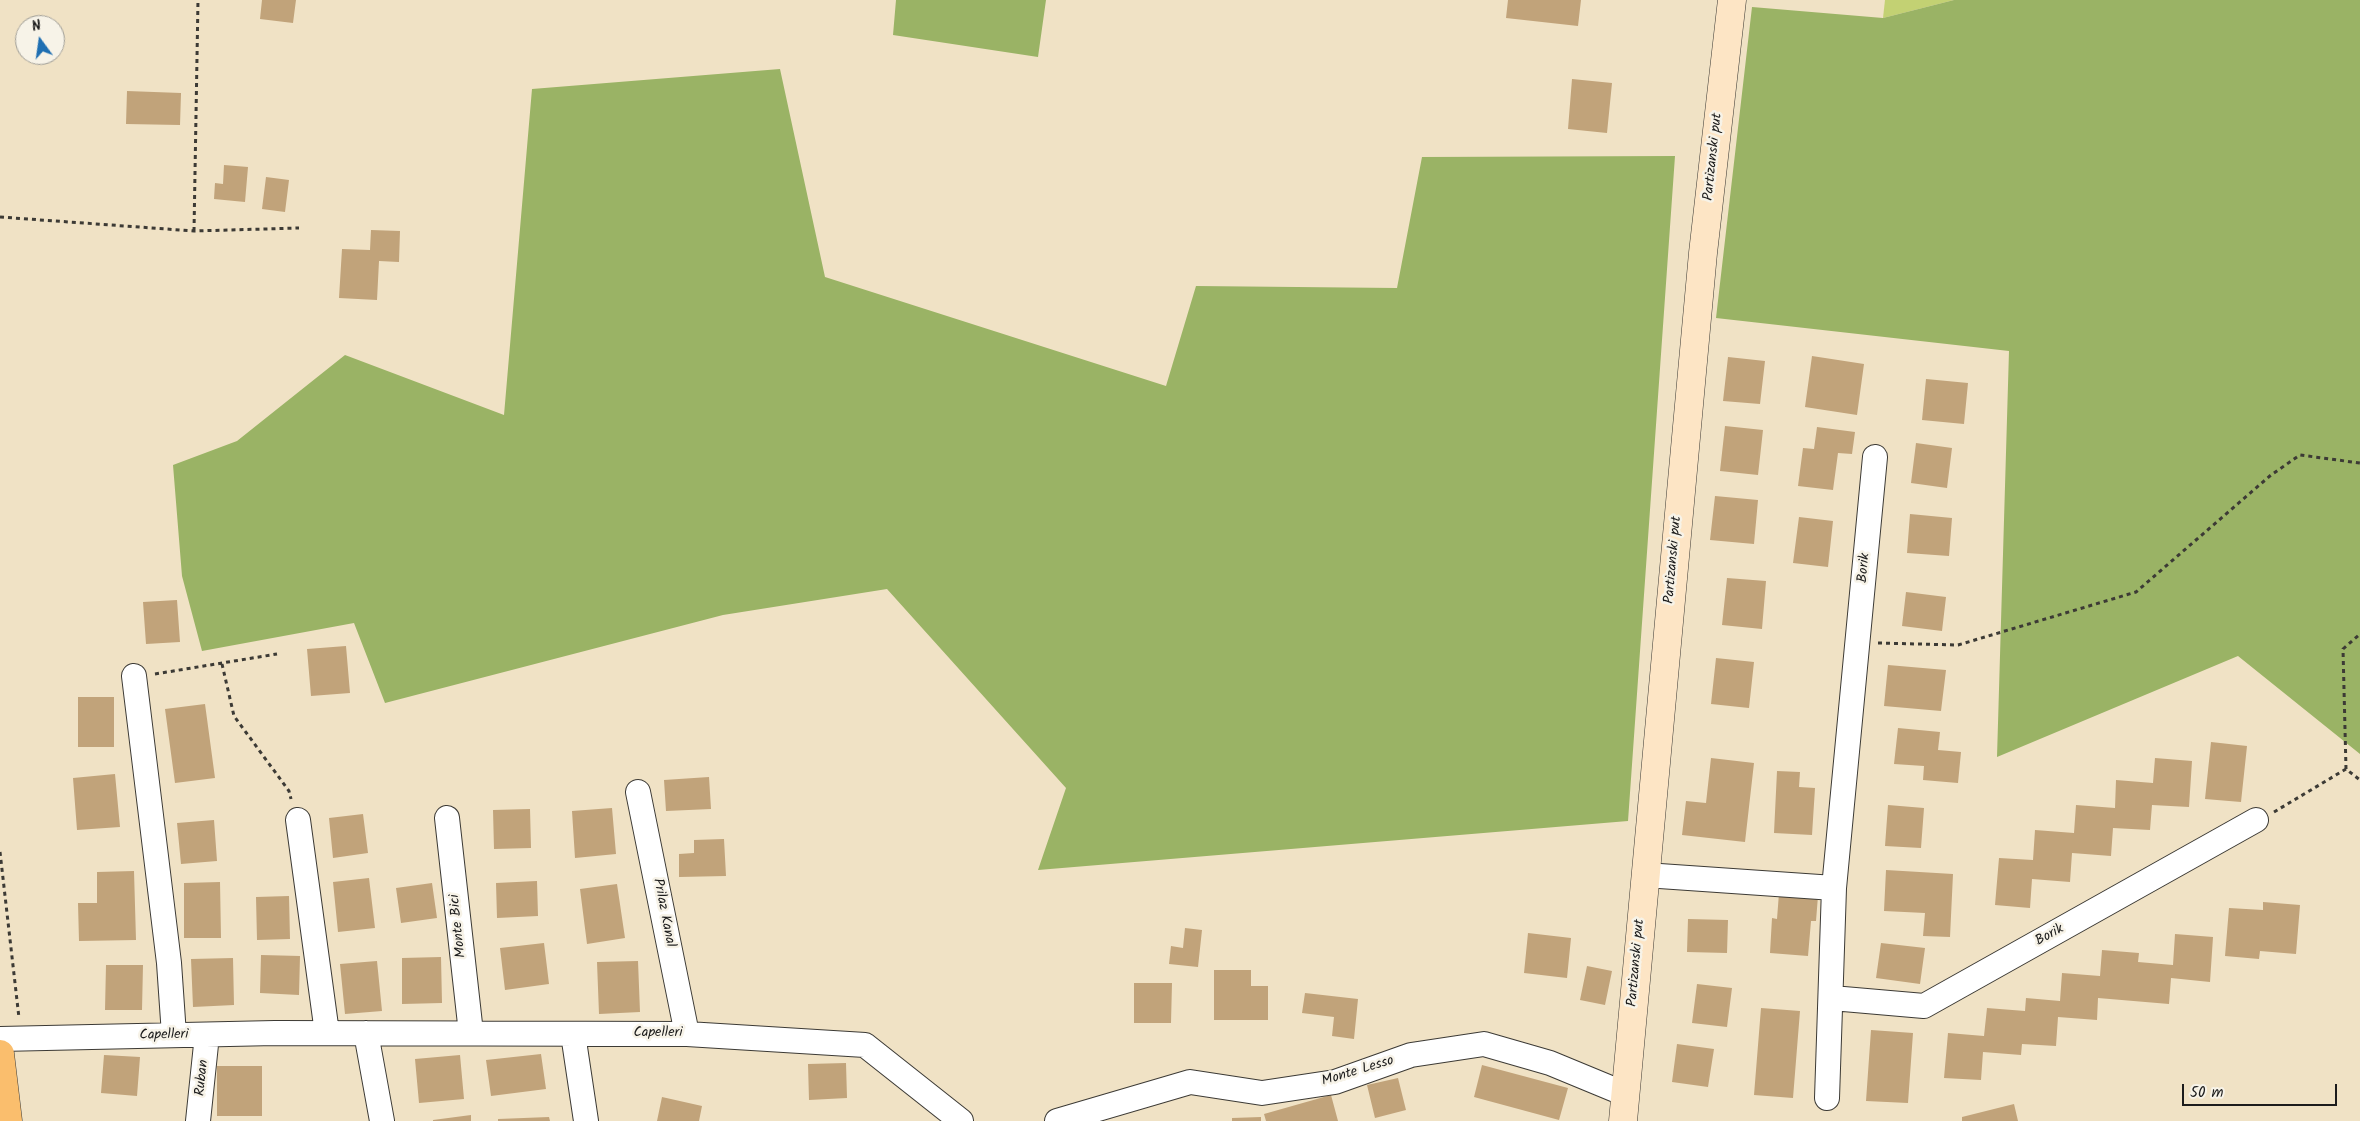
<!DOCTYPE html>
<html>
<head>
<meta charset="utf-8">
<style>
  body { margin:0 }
  #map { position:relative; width:2360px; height:1121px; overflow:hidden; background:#f0e2c5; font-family:Kalam,sans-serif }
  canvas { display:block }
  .north { position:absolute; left:15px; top:15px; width:50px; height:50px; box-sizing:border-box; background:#f7f3e8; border:1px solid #9f9d96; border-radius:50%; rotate:346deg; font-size:14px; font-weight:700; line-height:20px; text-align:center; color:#1c1c1c }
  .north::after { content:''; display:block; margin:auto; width:18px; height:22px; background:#1f6fb2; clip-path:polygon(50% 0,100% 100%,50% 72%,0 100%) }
  .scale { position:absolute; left:2182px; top:1084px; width:155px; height:22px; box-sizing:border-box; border:2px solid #1c1c1c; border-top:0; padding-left:6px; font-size:15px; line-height:18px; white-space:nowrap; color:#1c1c1c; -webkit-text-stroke:4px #f7f3e8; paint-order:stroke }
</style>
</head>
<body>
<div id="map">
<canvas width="2360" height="1121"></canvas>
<div class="north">N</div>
<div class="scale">50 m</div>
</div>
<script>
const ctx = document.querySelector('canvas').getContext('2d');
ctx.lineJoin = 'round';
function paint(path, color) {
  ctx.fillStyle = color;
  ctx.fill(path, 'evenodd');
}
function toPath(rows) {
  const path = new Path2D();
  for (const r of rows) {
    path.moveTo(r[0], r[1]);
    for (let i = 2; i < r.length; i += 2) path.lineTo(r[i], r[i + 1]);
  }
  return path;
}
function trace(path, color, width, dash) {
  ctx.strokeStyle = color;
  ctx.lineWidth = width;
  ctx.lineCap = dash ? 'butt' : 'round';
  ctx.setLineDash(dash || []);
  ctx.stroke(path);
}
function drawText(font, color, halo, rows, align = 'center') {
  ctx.font = font + ' Kalam,sans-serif';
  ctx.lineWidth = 5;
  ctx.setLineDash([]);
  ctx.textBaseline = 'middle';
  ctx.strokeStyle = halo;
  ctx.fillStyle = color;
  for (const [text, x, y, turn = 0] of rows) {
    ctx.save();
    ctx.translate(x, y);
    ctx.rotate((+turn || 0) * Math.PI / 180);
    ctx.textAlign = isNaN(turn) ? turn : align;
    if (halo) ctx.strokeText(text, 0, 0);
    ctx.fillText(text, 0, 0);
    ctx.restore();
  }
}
const green = toPath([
  [1885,0,1954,0,1883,18]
]);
const forest = toPath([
  [896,0,1046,0,1038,57,893,35],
  [1954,0,2360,0,2360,754,2238,656,1997,757,2009,351,1716,318,1752,7,1883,18],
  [780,69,825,277,1166,386,1196,286,1397,288,1422,157,1675,156,1628,821,1038,870,1066,788,887,589,723,615,385,703,354,623,202,651,182,576,173,465,237,441,345,355,504,415,532,89]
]);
const building = toPath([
  [262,0,296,0,293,23,260,19],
  [1508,0,1581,0,1578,26,1506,18],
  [1572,79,1612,83,1607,133,1568,129],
  [127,91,181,93,180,125,126,124],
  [224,165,248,167,245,202,214,199,215,183,223,184],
  [266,177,289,180,285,212,262,209],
  [371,230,400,231,399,262,379,261,377,300,339,298,342,249,370,250],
  [1812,356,1864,364,1857,415,1805,407],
  [1728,357,1765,361,1760,404,1723,401],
  [1926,379,1968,383,1964,424,1922,420],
  [1725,426,1763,430,1758,475,1720,471],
  [1817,427,1855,432,1852,454,1838,453,1833,490,1798,486,1803,448,1814,449],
  [1916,443,1952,448,1947,488,1911,483],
  [1715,496,1758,500,1754,544,1710,540],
  [1910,514,1952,518,1949,556,1907,553],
  [1799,517,1833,521,1828,567,1793,563],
  [1727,578,1766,581,1762,629,1722,625],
  [1906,592,1946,597,1942,631,1902,626],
  [177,600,180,642,146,644,143,602],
  [346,646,350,693,311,696,307,649],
  [1716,658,1754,662,1749,708,1711,704],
  [1888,665,1946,670,1941,711,1884,706],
  [78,697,114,697,114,747,78,747],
  [205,704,215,778,175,783,165,709],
  [1898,728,1940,732,1938,750,1961,752,1958,783,1923,780,1924,766,1894,764],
  [2211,742,2247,746,2241,802,2205,799],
  [1711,758,1754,763,1745,842,1682,835,1686,801,1706,803],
  [2155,758,2192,761,2189,807,2152,805,2150,830,2113,828,2111,856,2072,853,2070,882,2032,879,2030,908,1995,905,1999,858,2033,860,2035,830,2074,833,2076,805,2115,808,2116,780,2153,783],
  [1777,771,1800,772,1799,787,1815,788,1812,835,1774,833],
  [115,774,120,827,77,830,73,778],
  [709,777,711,809,666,811,664,780],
  [1888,805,1924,808,1921,848,1885,846],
  [612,808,616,854,575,858,572,811],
  [530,809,531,848,494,849,493,810],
  [363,814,368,853,333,858,329,818],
  [214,820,217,861,181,864,177,823],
  [724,839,726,876,679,877,679,854,694,853,694,840],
  [1886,870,1953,874,1950,937,1923,936,1925,913,1884,911],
  [134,871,136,940,79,941,78,903,97,903,97,872],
  [369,878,375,928,338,932,333,882],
  [537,881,538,916,497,918,496,883],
  [220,882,221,938,184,938,184,883],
  [432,883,437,918,401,923,396,888],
  [617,884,625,938,587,944,580,889],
  [1779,893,1818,896,1816,921,1811,921,1808,956,1770,953,1772,918,1777,919],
  [289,896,290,939,257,940,256,897],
  [2263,902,2300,905,2296,954,2260,951,2259,959,2225,956,2229,908,2263,910],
  [1688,919,1728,920,1727,953,1687,952],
  [1185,928,1202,930,1198,967,1169,964,1171,946,1183,948],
  [1528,933,1571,938,1567,978,1524,973],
  [2175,934,2213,937,2210,982,2171,978,2169,1004,2098,998,2097,1020,2058,1017,2056,1046,2022,1044,2021,1055,1983,1052,1981,1080,1944,1078,1948,1033,1984,1036,1987,1008,2025,1011,2026,998,2060,1001,2062,973,2100,976,2102,950,2139,953,2138,962,2173,965],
  [544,943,549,984,505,990,500,948],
  [1881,943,1925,948,1920,984,1876,978],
  [261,955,300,956,299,995,260,993],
  [441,957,442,1003,402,1004,402,958],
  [233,958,234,1005,193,1007,191,959],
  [377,961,382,1011,345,1014,340,964],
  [638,961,640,1012,599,1014,597,962],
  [106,965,143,965,142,1010,105,1010],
  [1587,966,1612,971,1605,1005,1580,1000],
  [1214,970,1251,970,1251,986,1268,986,1268,1020,1214,1020],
  [1134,983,1172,983,1171,1023,1134,1023],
  [1697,984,1732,988,1727,1027,1692,1023],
  [1305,993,1358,999,1354,1039,1332,1036,1334,1017,1302,1013],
  [1761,1008,1800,1011,1793,1098,1754,1095],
  [1871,1030,1913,1033,1908,1103,1866,1101],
  [1677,1044,1714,1049,1708,1087,1672,1082],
  [541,1054,546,1089,491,1096,486,1060],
  [104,1055,140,1057,137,1096,101,1093],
  [460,1055,464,1099,419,1103,415,1059],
  [846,1063,847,1098,809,1100,808,1064],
  [1482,1065,1568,1088,1559,1120,1474,1097],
  [217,1066,262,1066,262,1116,217,1116],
  [1398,1078,1406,1110,1375,1118,1367,1085],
  [1331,1095,1338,1121,1266,1121,1264,1114],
  [662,1097,702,1106,699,1121,657,1121],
  [2014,1104,2018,1121,1962,1121,1962,1117],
  [471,1115,471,1121,433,1121,433,1120],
  [549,1117,550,1121,498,1121,498,1119],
  [1261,1117,1261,1121,1232,1121,1232,1118]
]);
const path = toPath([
  [0,217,194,231,299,228],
  [194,231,198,0],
  [1878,643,1958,645,2136,592,2271,475,2300,455,2360,463],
  [222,664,234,716,289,791,291,799],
  [155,674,277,654],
  [2346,769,2343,649,2360,634],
  [2274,812,2346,769,2360,780],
  [0,852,19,1018]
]);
const street = toPath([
  [134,676,169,963,174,1035],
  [638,792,687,1034],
  [447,818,471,1033],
  [298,820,327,1033],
  [1645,875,1834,888,1827,1098],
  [1834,888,1875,457],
  [1832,998,1924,1006,2256,820],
  [366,1033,382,1121],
  [573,1034,586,1121],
  [0,1039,275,1033,687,1034,865,1045,961,1121],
  [198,1121,207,1035],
  [1057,1121,1190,1082,1262,1093,1335,1082,1411,1055,1484,1044,1550,1063,1625,1094]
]);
const secondary = toPath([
  [1623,1121,1703,253,1732,0]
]);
const primary = toPath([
  [0,1054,8,1121]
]);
const streetNames = [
  ["Partizanski put",1714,157,-84],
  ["Partizanski put",1674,560,-85],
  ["Borik",1865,568,-85],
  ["Prilaz Kanal",663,913,79],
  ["Monte Bici",459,926,-96],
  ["Borik",2050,936,-29],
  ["Partizanski put",1637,963,-85],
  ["Capelleri",658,1034],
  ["Capelleri",164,1036,-1],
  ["Monte Lesso",1358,1072,-17],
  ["Ruban",203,1078,-84]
];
paint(green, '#c3d173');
paint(forest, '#9ab365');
paint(building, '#c1a37a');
trace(street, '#3c3a35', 26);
trace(secondary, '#3c3a35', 29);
trace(primary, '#3c3a35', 29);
trace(path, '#3c3a35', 3, [4, 4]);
trace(street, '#fff', 24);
trace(secondary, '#fde5c5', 28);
trace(primary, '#fabe6d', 28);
drawText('14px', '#1c1c1c', '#f7f3e8', streetNames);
</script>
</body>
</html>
